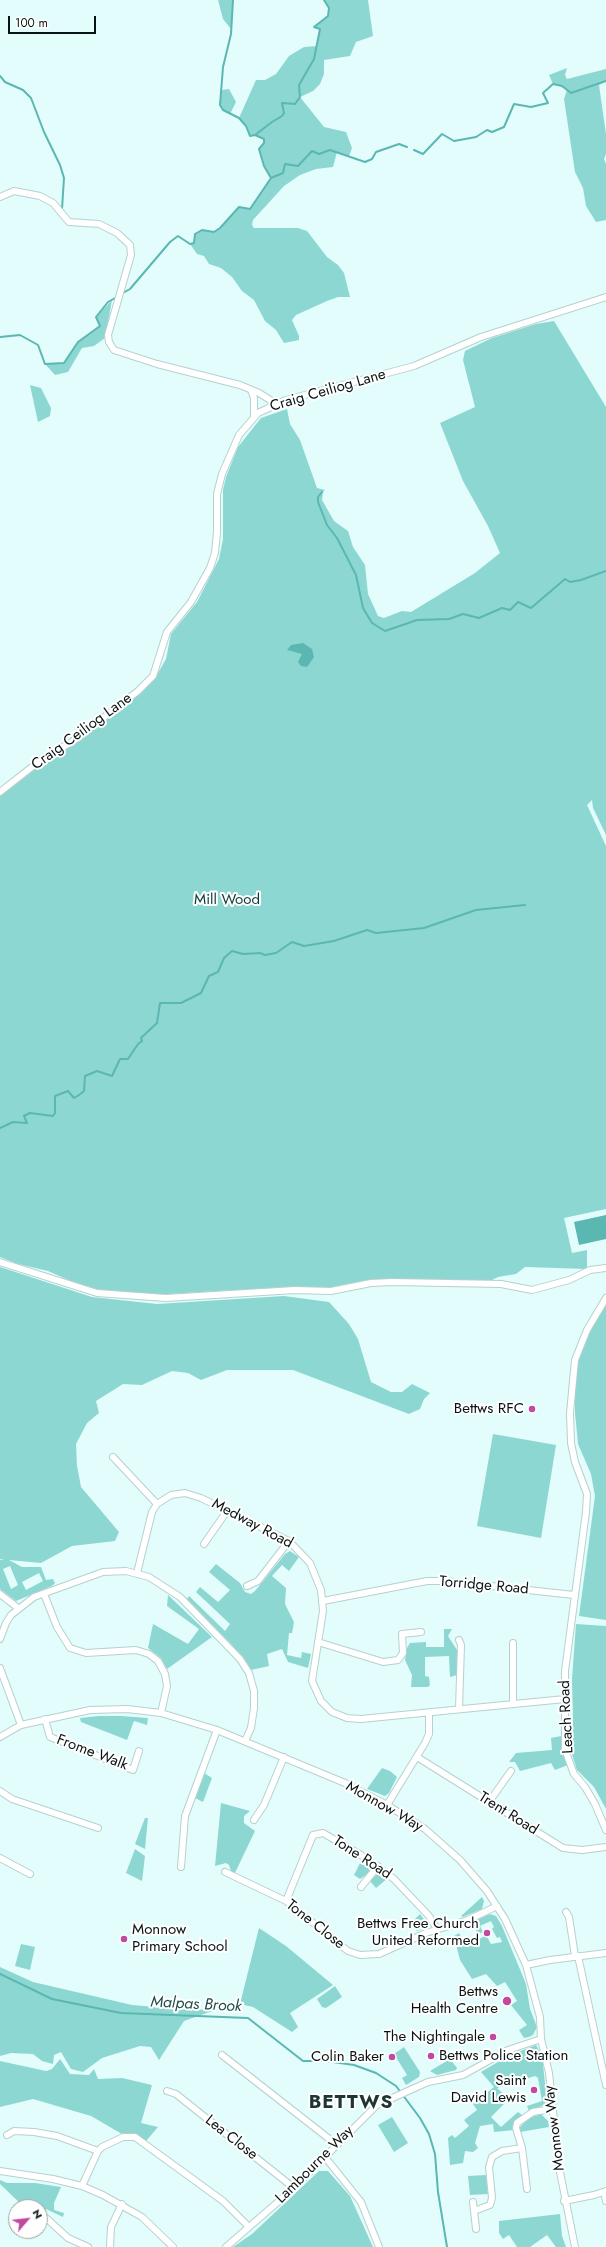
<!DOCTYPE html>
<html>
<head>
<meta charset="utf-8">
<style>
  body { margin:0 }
  #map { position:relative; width:606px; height:2247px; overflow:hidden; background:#e2fdfb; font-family:Jost,sans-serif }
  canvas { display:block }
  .north { position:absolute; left:8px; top:2199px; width:40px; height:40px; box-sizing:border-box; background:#fff; border:1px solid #9da1a1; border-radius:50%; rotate:62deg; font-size:11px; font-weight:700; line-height:16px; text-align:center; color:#0a1313 }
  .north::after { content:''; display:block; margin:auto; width:14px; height:18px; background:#c14aa0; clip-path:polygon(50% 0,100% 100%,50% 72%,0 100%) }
  .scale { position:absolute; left:8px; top:16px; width:88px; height:18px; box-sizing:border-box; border:2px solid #0a1313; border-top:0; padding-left:5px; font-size:12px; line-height:14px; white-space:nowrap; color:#0a1313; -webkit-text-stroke:3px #fff; paint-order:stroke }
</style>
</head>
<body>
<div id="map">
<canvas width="606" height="2247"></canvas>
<div class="north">N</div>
<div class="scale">100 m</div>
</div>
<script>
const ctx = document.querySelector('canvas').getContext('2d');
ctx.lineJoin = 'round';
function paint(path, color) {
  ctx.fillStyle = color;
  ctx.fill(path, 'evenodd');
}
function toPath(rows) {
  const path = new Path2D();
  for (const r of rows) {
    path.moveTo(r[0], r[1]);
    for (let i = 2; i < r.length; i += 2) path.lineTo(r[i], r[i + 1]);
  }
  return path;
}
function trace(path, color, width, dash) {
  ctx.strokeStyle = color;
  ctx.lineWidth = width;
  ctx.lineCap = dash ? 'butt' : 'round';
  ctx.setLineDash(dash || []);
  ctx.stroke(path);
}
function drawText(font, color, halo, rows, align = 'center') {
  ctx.font = font + ' Jost,sans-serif';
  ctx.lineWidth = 4;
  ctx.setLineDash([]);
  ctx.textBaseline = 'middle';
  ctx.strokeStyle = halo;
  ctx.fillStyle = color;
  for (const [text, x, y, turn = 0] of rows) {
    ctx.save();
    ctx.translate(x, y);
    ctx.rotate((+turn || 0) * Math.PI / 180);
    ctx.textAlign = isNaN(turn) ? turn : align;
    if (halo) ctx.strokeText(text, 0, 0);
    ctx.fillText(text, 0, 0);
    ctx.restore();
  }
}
const green = toPath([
  [218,0,233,0,231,29,223,19],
  [324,0,368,0,373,36,356,42,350,56,324,60,324,74,320,84,313,91,300,97,324,127,346,132,352,148,349,156,337,152,333,167,316,169,300,175,284,186,253,220,252,225,254,228,298,228,307,231,327,257,338,265,344,273,350,297,338,297,327,301,296,315,292,320,299,336,299,340,284,343,276,330,265,321,254,300,242,291,232,277,221,268,209,264,204,256,197,254,190,244,193,243,195,234,202,230,214,232,220,228,239,207,250,209,271,178,264,166,259,149,264,143,264,139,255,135,250,136,246,126,239,118,256,80,265,80,276,74,289,56,304,47,317,46,320,29,314,27,328,16,329,8],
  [567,68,565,75,567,79,606,69,606,81,599,85,606,134,606,154,604,159,606,164,606,220,596,222,586,206,583,188,575,172,564,99,567,90,562,86,553,84,549,75],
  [229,89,236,102,230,114,223,110,220,105,222,90],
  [112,300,105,338,94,346,82,348,68,372,55,375,45,364,64,363,78,342,100,326,96,317],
  [554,321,606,407,606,835,593,808,592,800,587,805,606,846,606,1209,564,1218,572,1253,587,1250,587,1269,525,1267,516,1274,498,1277,488,1282,403,1280,397,1279,331,1289,288,1287,152,1295,96,1289,73,1282,48,1271,18,1264,0,1257,0,796,38,766,88,734,154,680,166,659,171,634,197,602,219,559,223,539,223,490,226,477,238,447,261,418,287,409,290,424,300,440,317,488,325,490,323,492,322,500,334,521,348,531,353,547,365,565,368,594,378,616,384,618,402,611,411,612,475,573,500,553,488,526,463,481,440,423,475,407,463,360,465,351,492,338,536,324],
  [30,385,41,388,51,408,50,416,38,422],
  [0,1267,92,1297,157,1304,284,1296,329,1302,349,1324,358,1339,371,1382,391,1392,402,1392,412,1384,430,1393,424,1399,420,1409,409,1414,293,1370,227,1370,201,1380,188,1373,172,1371,142,1385,123,1384,96,1401,99,1413,87,1423,76,1444,77,1466,81,1487,119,1532,115,1541,72,1546,41,1563,9,1560,22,1567,41,1567,46,1580,53,1579,55,1583,52,1586,16,1601,0,1589,0,1560,4,1560,0,1559],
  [10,1566,18,1585,11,1589,3,1569],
  [39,1573,43,1581,26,1590,22,1582],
  [606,1299,606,1620,579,1616,595,1496,591,1474,578,1444,575,1413,575,1360],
  [493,1434,556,1445,541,1538,477,1526],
  [290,1551,299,1557,289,1571,282,1565,272,1576,286,1588,285,1604,294,1622,292,1633,289,1633,287,1655,301,1658,302,1652,311,1654,308,1668,288,1662,282,1649,267,1654,269,1666,251,1670,231,1644,187,1599,189,1596,225,1631,230,1624,196,1592,200,1587,218,1602,230,1590,209,1572,216,1564,240,1583,245,1592,251,1594,255,1591,285,1554],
  [168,1595,212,1637,167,1669,161,1658,148,1648,153,1624,188,1644,199,1629,167,1606],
  [576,1624,606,1626,606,1809,594,1787,577,1770,570,1748,573,1719,572,1679],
  [444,1629,452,1629,448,1636,457,1650,457,1675,450,1677,449,1656,425,1657,425,1676,429,1677,430,1685,428,1687,411,1687,412,1675,405,1660,407,1648,410,1643,426,1642,426,1647,444,1647],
  [99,1716,121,1716,148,1718,147,1725,134,1721,127,1740,81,1722,80,1718],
  [561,1736,568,1765,555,1770,551,1763,520,1771,515,1762,509,1762,516,1753,552,1750,551,1738],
  [382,1768,390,1771,397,1777,389,1793,385,1796,367,1789],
  [204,1773,212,1778,203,1802,195,1798],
  [221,1803,250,1811,244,1816,244,1823,255,1831,233,1877,229,1865,226,1863,215,1866],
  [145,1818,148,1818,145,1849,135,1844],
  [135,1849,145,1856,142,1881,126,1873],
  [361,1861,370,1869,369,1873,360,1879,354,1875],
  [378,1873,388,1878,376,1888,370,1881],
  [482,1897,484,1901,482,1909,463,1917,461,1916],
  [420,1914,429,1926,417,1931,410,1924],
  [490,1914,496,1916,502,1926,526,1984,530,2009,537,2027,533,2035,529,2037,524,2038,519,2030,527,2025,511,2005,517,2001,505,1982,497,1986,486,1974,472,1979,460,1960,454,1936,459,1933,462,1939,469,1936,473,1943,486,1935,491,1944,502,1942,500,1937,497,1938,492,1929,494,1927,491,1921,480,1926,483,1932,478,1934,472,1922],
  [259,1928,286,1946,333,1985,290,2013,298,2027,292,2032,253,2007,240,2004],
  [21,1944,35,1947,30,1970,15,1966],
  [0,1967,33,1982,132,2005,190,2010,218,2009,184,2021,159,2060,151,2047,140,2046,102,2058,83,2072,71,2069,61,2052,54,2055,53,2064,42,2061,33,2054,11,2053,0,2056],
  [335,1986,342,1997,326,2008,322,2007,317,1999],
  [536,2045,542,2055,544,2074,547,2100,544,2105,529,2111,527,2106,542,2101,538,2078,535,2076,497,2088,509,2099,491,2117,501,2127,518,2112,522,2115,513,2125,514,2130,494,2132,493,2124,480,2126,475,2143,478,2148,473,2152,465,2151,463,2163,450,2165,448,2138,452,2135,455,2138,469,2126,464,2120,477,2110,473,2104,494,2087,481,2072,508,2056],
  [404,2047,420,2072,419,2077,406,2085,402,2078,407,2075,394,2054],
  [60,2059,70,2074,89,2075,94,2069,98,2079,122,2078,152,2085,141,2123,158,2127,146,2141,132,2133,122,2134,91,2116,33,2099,0,2107,0,2061,46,2071,52,2069],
  [450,2059,457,2068,456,2070,437,2075,430,2071],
  [541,2114,548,2121,549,2127,520,2132,519,2128,529,2118],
  [392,2117,408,2143,394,2152,378,2125],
  [319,2171,328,2171,350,2196,373,2247,233,2247,252,2234],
  [486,2175,488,2194,470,2195,468,2176],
  [0,2180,7,2183,35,2183,61,2187,54,2203,54,2210,64,2213,63,2217,46,2209,40,2212,40,2207,24,2207,0,2184],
  [560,2214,562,2236,566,2247,556,2247,547,2235,530,2247,517,2247,509,2235,503,2239,499,2233,499,2221]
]);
const water = toPath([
  [303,643,312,649,314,657,307,667,301,666,298,662,302,654,287,650,291,645],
  [606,1215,606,1239,579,1245,574,1222]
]);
const stream = toPath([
  [233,0,231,34,223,67,220,105,223,110,239,118,246,126,250,136,255,135],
  [0,76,5,82,23,90,31,98,44,132,60,165,64,178,62,209],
  [414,150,423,154,442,134,454,141,476,137,487,130,492,132,504,127,514,104,531,107,548,103,543,93,553,84,562,86,571,93,606,81],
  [271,178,264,166,259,149,264,143,264,139,255,135,272,122,282,116,284,113,282,103,295,104,300,97,299,85,314,59,320,29,314,27,328,16,329,8,324,0],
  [121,294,130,289,170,242,178,236,190,244,194,243,195,234,202,230,214,232,220,228,239,207,250,209,271,178,283,173,285,164,298,166,312,151,319,154,330,150,365,162,372,159,376,152,399,144,407,147],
  [0,337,20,335,38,345,45,364,64,363,78,342,100,326,96,317,108,302,117,297],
  [322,492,318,497,318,502,327,525,337,538,356,575,363,608,372,623,385,631,417,620,449,619,463,614,479,618,502,608,510,610,518,602,531,608,565,579,570,582,581,580,606,571],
  [0,1128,13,1122,27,1123,24,1116,30,1113,53,1116,55,1113,55,1096,68,1091,74,1098,79,1095,84,1091,85,1076,97,1071,112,1076,120,1059,128,1059,138,1044,142,1041,141,1038,157,1023,160,1003,181,1003,201,993,209,976,218,972,224,958,232,951,243,954,260,953,265,955,276,953,292,942,304,946,334,941,367,930,376,933,424,928,476,910,525,905],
  [0,1974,52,1999,121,2013,248,2018,303,2061,326,2061,354,2065,376,2073,396,2086,420,2118,429,2134,435,2154,438,2192,447,2247]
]);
const minor = toPath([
  [0,197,14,191,40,196,53,203,69,222,99,224,117,233,130,245,131,255,108,335,109,342,114,350,157,364,240,385,259,393,275,403],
  [251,390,254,398,254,417],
  [0,792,37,763,76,739,138,691,153,676,167,632,191,602,210,568,215,553,217,532,217,494,222,474,239,435,258,413,286,400,414,366,481,337,606,297],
  [0,1262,97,1293,166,1298,295,1290,331,1291,371,1283,392,1282,501,1284,532,1290,569,1280,590,1270,606,1268],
  [606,1298,587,1330,575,1360,570,1413,571,1443,575,1462,587,1494,586,1512,565,1671,565,1748,568,1758,574,1774,585,1787,595,1804,606,1830],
  [113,1457,157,1504],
  [204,1544,227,1511],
  [137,1573,152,1512,157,1504,171,1495,185,1493,201,1498,289,1541,310,1563,321,1590,323,1611,312,1681,321,1701,332,1712,347,1718,361,1719,565,1699],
  [247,1586,258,1581,289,1541],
  [0,1594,18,1608],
  [44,1594,57,1627,70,1648,86,1653,136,1650,149,1654,158,1661,165,1674,167,1686,161,1713],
  [323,1601,427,1581,445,1581,574,1595],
  [0,1639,6,1623,11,1615,34,1597,103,1572,126,1571,149,1577,180,1597,240,1659,249,1673,254,1691,254,1708,251,1728,245,1741],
  [459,1640,461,1645,459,1709],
  [318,1642,383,1662,398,1660,403,1653,402,1634,421,1632],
  [0,1668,21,1725],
  [513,1703,513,1643],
  [45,1719,50,1737,133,1770,139,1751],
  [0,1737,21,1725,90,1710,127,1709,161,1713,217,1730,345,1783,387,1805,425,1829,460,1860,487,1891,505,1919,526,1965,540,2017,541,2039,549,2073,559,2167,575,2247],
  [417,1757,563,1848,582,1850,606,1847],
  [0,1791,12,1799,98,1828],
  [489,1802,511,1771],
  [387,1805,425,1743,429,1734,429,1713],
  [254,1820,264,1805,284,1757],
  [0,1858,30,1874],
  [181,1867,185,1816,217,1730],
  [225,1872,286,1901,348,1951,360,1955,379,1954,426,1933,468,1920,497,1906],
  [361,1887,378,1866],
  [286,1901,313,1835,323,1833,361,1855,394,1879,429,1916,437,1929],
  [566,1912,569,1917,575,1956],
  [578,1956,606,2085],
  [526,1965,550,1960,606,1953],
  [222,2055,337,2145],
  [167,2091,176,2094,294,2188],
  [7,2135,14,2131,34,2132,57,2136,98,2151],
  [325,2157,361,2202,379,2247],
  [0,2171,53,2179,82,2186,103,2195,142,2217,173,2247],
  [82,2186,98,2151,102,2147,123,2137,135,2137,223,2201,249,2227],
  [527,2189,522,2148,516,2128,517,2123,533,2112,552,2109],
  [604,2192,606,2201],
  [564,2201,594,2195,606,2191],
  [473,2202,476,2229],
  [474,2211,490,2205,492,2198,489,2167,492,2157,502,2151,522,2148],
  [46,2218,68,2238,88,2247],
  [110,2247,111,2227,122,2204],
  [226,2247,294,2188,377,2105,428,2082,463,2075,508,2050,541,2039]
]);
const markers = [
  [532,1409,4,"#c14aa0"],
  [487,1933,4,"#c14aa0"],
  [124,1939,4,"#c14aa0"],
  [507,2001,5,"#c14aa0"],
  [493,2037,4,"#c14aa0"],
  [431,2056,4,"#c14aa0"],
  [392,2057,4,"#c14aa0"],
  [534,2090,4,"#c14aa0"]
];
const streetNames = [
  ["Craig Ceiliog Lane",328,391,-16],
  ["Craig Ceiliog Lane",82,732,-36],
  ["Medway Road",252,1524,28],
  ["Torridge Road",484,1586,5],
  ["Leach Road",567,1717,-93],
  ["Frome Walk",92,1753,21],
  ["Monnow Way",384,1807,30],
  ["Trent Road",508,1814,32],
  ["Tone Road",362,1858,33],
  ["Tone Close",315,1925,38],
  ["Monnow Way",555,2128,-97],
  ["Lea Close",231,2138,38],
  ["Lambourne Way",315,2165,-45]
];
const parkNames = [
  ["Mill Wood",227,900]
];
const poiNames = [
  ["Bettws RFC",524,1409],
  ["Bettws Free Church",479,1924],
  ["United Reformed",479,1941],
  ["Monnow",132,1930,"left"],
  ["Primary School",132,1947,"left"],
  ["Bettws",498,1992],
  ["Health Centre",498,2009],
  ["The Nightingale",485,2037],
  ["Bettws Police Station",439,2056,"left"],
  ["Colin Baker",384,2057],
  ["Saint",526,2081],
  ["David Lewis",526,2098]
];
const waterNames = [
  ["Malpas Brook",196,2005,3]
];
const districtNames = [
  ["BETTWS",351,2103]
];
paint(green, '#8dd7d2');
paint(water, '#5ab7b2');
trace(stream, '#5ab7b2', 2);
trace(minor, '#b6d1ce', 8);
trace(minor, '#fff', 6);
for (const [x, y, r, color] of markers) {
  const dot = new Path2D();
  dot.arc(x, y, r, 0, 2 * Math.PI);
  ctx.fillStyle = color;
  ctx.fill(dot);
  trace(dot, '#fff', 1.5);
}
drawText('15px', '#0a1313', '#fff', streetNames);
drawText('15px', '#0d3a38', '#fff', parkNames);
drawText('15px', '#0a1313', '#fff', poiNames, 'right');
drawText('italic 16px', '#214c49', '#fff', waterNames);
ctx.letterSpacing = '1px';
drawText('bold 19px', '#1e3533', '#fff', districtNames);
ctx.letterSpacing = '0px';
</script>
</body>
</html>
